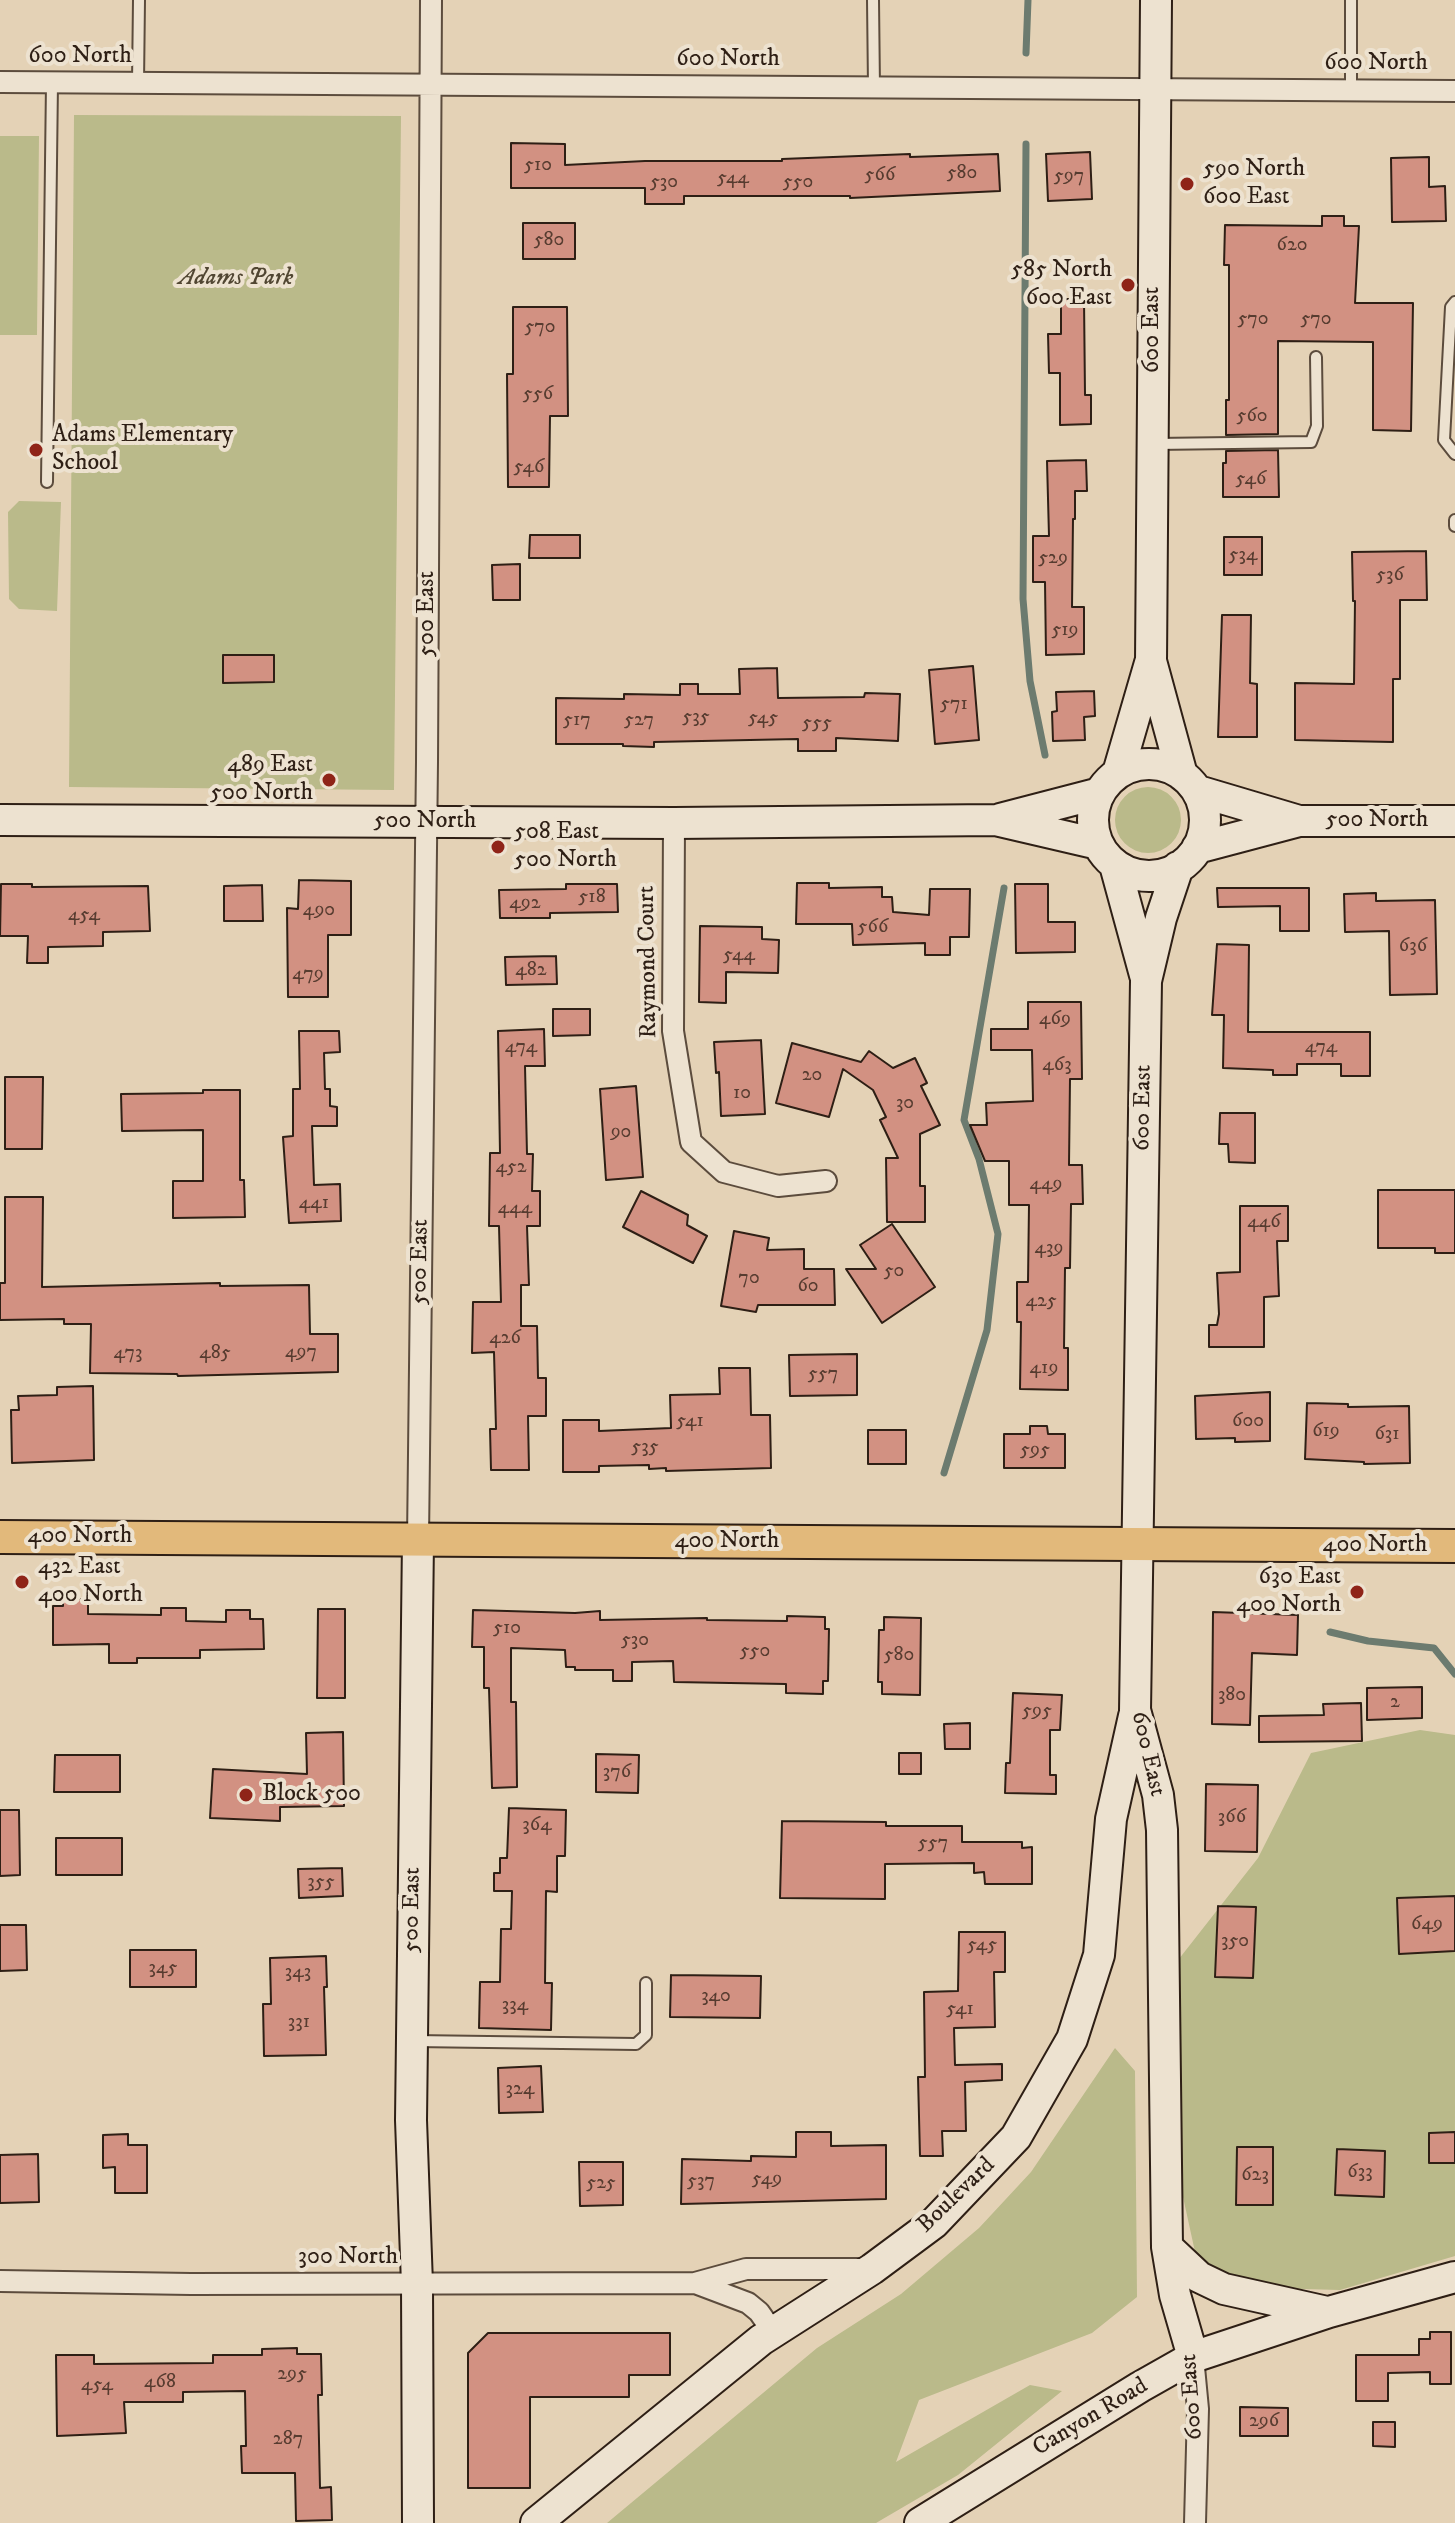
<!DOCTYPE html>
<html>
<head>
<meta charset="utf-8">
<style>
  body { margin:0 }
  canvas { display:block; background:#e4d2b6 }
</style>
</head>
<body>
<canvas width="1455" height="2523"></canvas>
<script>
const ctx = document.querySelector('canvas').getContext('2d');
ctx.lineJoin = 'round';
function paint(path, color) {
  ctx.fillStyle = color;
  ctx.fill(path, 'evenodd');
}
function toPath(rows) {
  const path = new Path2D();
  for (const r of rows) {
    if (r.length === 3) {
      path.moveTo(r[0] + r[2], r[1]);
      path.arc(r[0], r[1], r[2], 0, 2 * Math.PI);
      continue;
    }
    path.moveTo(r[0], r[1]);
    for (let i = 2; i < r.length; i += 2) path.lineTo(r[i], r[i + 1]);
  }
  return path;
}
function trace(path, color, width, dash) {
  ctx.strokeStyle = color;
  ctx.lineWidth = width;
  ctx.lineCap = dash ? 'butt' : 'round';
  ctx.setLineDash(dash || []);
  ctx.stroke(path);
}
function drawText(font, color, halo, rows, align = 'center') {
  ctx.font = font + ' "IM FELL DW Pica",serif';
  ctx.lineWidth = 8;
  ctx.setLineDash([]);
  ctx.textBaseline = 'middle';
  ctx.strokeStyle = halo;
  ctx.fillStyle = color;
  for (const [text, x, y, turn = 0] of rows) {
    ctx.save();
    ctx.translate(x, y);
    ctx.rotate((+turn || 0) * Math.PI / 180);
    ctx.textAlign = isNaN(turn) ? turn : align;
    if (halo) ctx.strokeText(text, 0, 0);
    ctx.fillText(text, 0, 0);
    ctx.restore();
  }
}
const green = toPath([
  [74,115,401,116,394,790,69,787],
  [0,136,39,136,37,335,0,335],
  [19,501,61,502,57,611,19,609,9,599,8,512],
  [1148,820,33],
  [1420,1730,1455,1735,1455,2256,1340,2290,1265,2288,1197,2261,1178,2174,1175,1964,1258,1858,1311,1753],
  [1115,2048,1135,2071,1137,2297,1092,2333,919,2400,896,2462,1030,2385,1062,2391,958,2475,876,2523,607,2523,817,2348,901,2294,979,2228,1031,2172]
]);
const stream = toPath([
  [1026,53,1028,0],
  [1026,144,1023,599,1030,681,1045,755],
  [944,1473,987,1330,998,1234,979,1159,964,1120,1004,888],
  [1330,1632,1368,1641,1434,1648,1455,1674]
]);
const building = toPath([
  [511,143,565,144,565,165,645,161,782,161,782,159,910,154,910,157,998,154,1000,191,850,198,850,196,684,196,684,204,645,204,645,188,511,188,511,143],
  [1090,152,1092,199,1048,201,1046,154,1090,152],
  [1429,157,1429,187,1445,186,1446,221,1392,222,1391,158,1429,157],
  [1322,216,1344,216,1344,226,1359,226,1355,303,1413,303,1411,431,1373,430,1373,342,1278,341,1278,434,1226,435,1226,400,1229,400,1229,265,1224,265,1225,225,1322,226,1322,216],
  [523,223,575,223,575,259,523,259,523,223],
  [1061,299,1084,299,1085,395,1091,395,1091,424,1060,425,1060,373,1049,373,1048,334,1061,334,1061,299],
  [513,307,567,307,568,416,550,416,549,487,508,487,507,374,513,374,513,307],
  [1278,450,1279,497,1223,497,1223,463,1226,463,1226,451,1278,450],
  [1086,460,1087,491,1075,491,1075,519,1073,519,1072,607,1084,607,1084,654,1046,655,1045,582,1033,582,1033,536,1049,536,1047,461,1086,460],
  [530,535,580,535,580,558,529,558,530,535],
  [1224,537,1262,537,1262,575,1224,575,1224,537],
  [1426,551,1427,600,1400,600,1400,679,1393,679,1393,742,1295,740,1295,683,1354,684,1355,601,1353,601,1352,552,1426,551],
  [520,564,520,600,493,600,492,565,520,564],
  [1222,615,1251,615,1250,683,1257,684,1257,737,1218,737,1222,615],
  [223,655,274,655,274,682,223,683,223,655],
  [973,666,979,740,935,744,929,670,973,666],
  [777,668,778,698,864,697,865,693,900,694,898,741,836,738,836,751,798,751,798,739,654,742,654,747,623,746,623,744,556,744,556,698,624,699,624,694,680,695,680,684,698,684,698,694,740,694,739,669,777,668],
  [1094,691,1095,716,1084,717,1085,740,1053,741,1052,712,1057,711,1056,692,1094,691],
  [299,880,351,881,351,935,328,935,328,997,288,997,287,908,298,909,299,880],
  [797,883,829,883,829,888,882,887,882,897,892,897,893,912,929,915,930,889,970,889,969,937,950,937,950,955,925,955,925,943,853,945,852,924,796,924,797,883],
  [1,884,32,884,32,887,148,886,150,931,103,932,103,946,48,947,48,963,27,963,28,936,0,936,1,884],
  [566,884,617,884,618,912,550,913,550,918,500,918,499,890,566,889,566,884],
  [1015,884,1048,884,1048,922,1075,922,1075,952,1016,953,1015,884],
  [262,885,263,921,224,921,224,886,262,885],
  [1217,888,1309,888,1309,931,1280,931,1280,906,1218,907,1217,888],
  [1376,893,1376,901,1435,900,1437,994,1390,995,1389,931,1345,932,1344,894,1376,893],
  [700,926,762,927,762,939,779,940,778,973,726,972,726,1003,699,1002,700,926],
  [1217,944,1249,945,1248,1032,1370,1032,1370,1076,1341,1076,1341,1064,1297,1064,1297,1075,1273,1075,1273,1070,1223,1068,1224,1015,1212,1015,1217,944],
  [556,956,557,984,506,985,505,957,556,956],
  [1028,1002,1081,1002,1082,1079,1070,1079,1069,1165,1082,1165,1083,1204,1071,1204,1070,1268,1065,1268,1064,1348,1068,1348,1068,1390,1020,1389,1021,1322,1017,1322,1017,1282,1028,1282,1029,1205,1009,1205,1009,1161,985,1161,970,1125,987,1125,986,1103,1033,1101,1032,1050,991,1050,991,1029,1028,1029,1028,1002],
  [553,1009,590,1009,590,1035,553,1036,553,1009],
  [544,1029,545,1066,525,1066,527,1154,533,1154,532,1191,540,1191,540,1226,527,1226,529,1285,521,1285,521,1326,537,1326,538,1378,546,1378,546,1416,528,1416,529,1470,491,1470,490,1429,496,1429,494,1352,472,1353,473,1302,501,1302,499,1226,489,1226,490,1153,500,1153,498,1031,544,1029],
  [299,1031,339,1031,340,1052,324,1053,325,1089,330,1089,330,1106,337,1107,337,1126,312,1126,314,1185,340,1184,341,1221,289,1223,283,1137,293,1136,293,1089,300,1089,299,1031],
  [761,1040,765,1114,721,1116,719,1072,716,1073,714,1042,761,1040],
  [792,1043,861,1062,869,1051,893,1068,915,1058,927,1083,921,1086,940,1125,920,1134,920,1186,925,1186,925,1222,887,1222,886,1158,898,1158,880,1120,886,1117,873,1090,843,1069,829,1117,776,1103,792,1043],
  [5,1077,43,1077,42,1149,5,1149,5,1077],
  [636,1086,643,1177,606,1180,600,1089,636,1086],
  [203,1090,240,1090,240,1180,244,1180,245,1217,173,1218,173,1181,203,1181,203,1130,122,1131,121,1094,203,1093,203,1090],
  [1220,1113,1255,1113,1255,1163,1229,1162,1228,1144,1219,1144,1220,1113],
  [1378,1190,1455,1190,1455,1253,1435,1253,1435,1248,1378,1248,1378,1190],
  [641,1191,688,1215,687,1225,707,1236,693,1263,623,1227,641,1191],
  [5,1197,43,1197,42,1287,220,1283,220,1286,309,1285,310,1334,338,1334,338,1372,178,1376,177,1374,90,1373,91,1324,64,1324,64,1319,0,1320,0,1283,5,1283,5,1197],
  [1240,1206,1288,1206,1288,1241,1277,1241,1279,1296,1264,1297,1264,1347,1209,1347,1209,1325,1217,1325,1219,1314,1217,1273,1240,1272,1240,1206],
  [892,1224,935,1287,882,1323,846,1269,876,1269,860,1245,892,1224],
  [734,1231,769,1238,767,1250,804,1249,804,1269,834,1269,835,1305,758,1305,756,1312,721,1306,734,1231],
  [857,1354,857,1395,790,1396,789,1355,857,1354],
  [719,1368,750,1368,751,1415,770,1415,771,1468,666,1471,666,1468,649,1469,649,1465,599,1466,599,1472,563,1472,563,1420,599,1420,599,1431,671,1428,670,1395,720,1394,719,1368],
  [93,1386,94,1460,12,1463,11,1410,19,1410,18,1396,57,1395,57,1387,93,1386],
  [1270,1392,1270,1441,1235,1442,1235,1438,1196,1439,1195,1396,1270,1392],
  [1307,1403,1348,1404,1348,1407,1409,1406,1410,1463,1364,1464,1364,1462,1305,1459,1307,1403],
  [1030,1426,1047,1426,1048,1434,1065,1434,1065,1468,1004,1468,1004,1434,1030,1434,1030,1426],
  [868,1430,906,1430,906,1464,868,1464,868,1430],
  [63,1599,88,1599,88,1614,161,1615,161,1608,186,1608,186,1621,226,1622,226,1610,250,1610,250,1619,263,1619,264,1649,200,1650,200,1658,137,1658,137,1663,109,1663,109,1644,53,1645,53,1606,63,1606,63,1599],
  [318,1609,345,1609,345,1698,317,1698,318,1609],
  [473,1610,575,1613,600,1611,600,1620,707,1618,707,1620,787,1621,787,1616,825,1617,825,1629,829,1629,828,1681,823,1681,823,1694,786,1693,786,1684,674,1682,673,1661,632,1662,632,1681,613,1681,613,1670,575,1670,575,1667,566,1667,565,1650,511,1648,511,1702,516,1702,517,1787,492,1788,489,1688,484,1688,484,1647,472,1647,473,1610],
  [1213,1612,1298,1615,1297,1655,1252,1653,1250,1725,1212,1724,1213,1612],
  [884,1617,921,1618,920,1695,882,1694,882,1682,878,1682,879,1630,884,1630,884,1617],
  [1422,1687,1422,1718,1367,1720,1367,1688,1422,1687],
  [1013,1693,1062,1695,1060,1730,1050,1730,1050,1775,1056,1775,1056,1794,1005,1793,1006,1763,1010,1763,1013,1693],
  [1361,1703,1362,1741,1259,1742,1259,1716,1324,1715,1323,1704,1361,1703],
  [970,1723,970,1749,945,1749,944,1724,970,1723],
  [343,1732,344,1806,280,1807,280,1821,210,1818,213,1769,307,1774,306,1733,343,1732],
  [899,1753,921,1753,921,1774,899,1774,899,1753],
  [596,1754,639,1755,638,1793,596,1792,596,1754],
  [55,1755,120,1755,120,1792,54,1792,55,1755],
  [1206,1784,1258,1785,1257,1852,1205,1851,1206,1784],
  [509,1808,566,1810,565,1856,557,1856,557,1892,546,1891,545,1983,552,1983,551,2030,479,2028,480,1982,500,1982,501,1929,511,1929,512,1891,494,1891,494,1873,500,1873,500,1858,507,1858,509,1808],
  [0,1810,19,1810,20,1875,0,1876,0,1810],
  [782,1821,886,1822,886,1826,962,1826,962,1842,1022,1842,1022,1848,1032,1847,1032,1884,985,1884,984,1872,974,1873,974,1863,885,1864,885,1899,780,1898,782,1821],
  [56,1838,122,1838,122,1875,56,1875,56,1838],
  [342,1868,343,1896,299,1898,298,1869,342,1868],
  [1455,1896,1455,1951,1399,1954,1397,1898,1455,1896],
  [1218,1906,1256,1907,1253,1978,1215,1977,1218,1906],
  [0,1925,26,1925,27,1970,0,1971,0,1925],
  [959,1932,1005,1932,1005,1972,994,1972,995,2027,954,2028,955,2065,1002,2064,1002,2080,965,2082,966,2131,942,2131,943,2156,920,2156,918,2077,925,2077,924,1992,958,1991,959,1932],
  [130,1950,196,1950,196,1987,130,1987,130,1950],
  [326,1956,327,1987,324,1987,326,2055,264,2056,263,2004,271,2004,270,1958,326,1956],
  [671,1975,761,1976,760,2018,670,2017,671,1975],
  [541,2066,543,2112,499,2113,498,2068,541,2066],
  [796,2132,831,2132,831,2146,886,2145,886,2199,681,2204,682,2159,751,2161,751,2156,796,2157,796,2132],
  [1455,2132,1455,2163,1429,2163,1429,2133,1455,2132],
  [128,2134,128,2145,147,2145,147,2193,115,2193,115,2167,103,2168,103,2135,128,2134],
  [1237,2147,1273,2147,1273,2205,1236,2205,1237,2147],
  [1337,2149,1385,2151,1384,2197,1335,2195,1337,2149],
  [38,2154,39,2202,0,2203,0,2155,38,2154],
  [579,2162,623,2162,623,2205,580,2206,579,2162],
  [1430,2332,1451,2332,1451,2384,1430,2384,1430,2372,1388,2373,1388,2401,1356,2401,1356,2355,1419,2355,1419,2339,1430,2339,1430,2332],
  [488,2333,670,2333,670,2375,629,2375,629,2397,530,2397,530,2488,468,2488,468,2353,488,2333],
  [297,2348,297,2354,321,2354,322,2395,318,2395,320,2488,331,2487,332,2520,296,2521,295,2473,242,2473,241,2446,246,2446,245,2391,183,2392,183,2402,124,2402,126,2433,57,2436,56,2355,94,2355,94,2364,213,2363,213,2355,262,2355,262,2349,297,2348],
  [1240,2407,1288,2408,1288,2436,1240,2436,1240,2407],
  [1373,2422,1395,2422,1395,2447,1373,2446,1373,2422]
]);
const lane = toPath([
  [873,0,874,87],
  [1351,0,1351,90],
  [138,83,139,0],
  [1455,302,1451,307,1444,440,1455,454],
  [1155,444,1311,442,1317,426,1316,357],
  [47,482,52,83],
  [1455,520,1455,526],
  [414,2041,636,2044,646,2035,646,1983]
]);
const street = toPath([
  [0,82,1455,91],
  [674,823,673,1031,691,1142,724,1172,778,1186,826,1181],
  [418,1540,427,762,431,0],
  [0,2281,191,2284,695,2283,746,2269,870,2269],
  [695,2283,748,2303,759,2312,773,2332],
  [1193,2357,1198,2409,1195,2523]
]);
const secondary = toPath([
  [1156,0,1151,661,1182,775],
  [1149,820,56],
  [1118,773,1150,663],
  [1198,791,1299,821,1455,821],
  [1000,819,1100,793],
  [0,820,674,823,995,820,1098,844],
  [1197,848,1299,821],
  [1115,865,1145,975],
  [1178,867,1161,918,1146,981,1135,1710,1158,1795,1162,1830,1167,2247,1175,2295,1193,2357],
  [1167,2247,1199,2277,1224,2289,1327,2312],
  [418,2523,417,2284,411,2120,418,1540],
  [536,2523,761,2340,872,2269,934,2223,1016,2137,1072,2039,1099,1955,1111,1819,1134,1716],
  [920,2523,1140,2387,1193,2357,1329,2312,1455,2277]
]);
const primary = toPath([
  [0,1537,1455,1546]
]);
const markers = [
  [1187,184,8,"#8f2418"],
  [1128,285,8,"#8f2418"],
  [36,450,8,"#8f2418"],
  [329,780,8,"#8f2418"],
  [498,847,8,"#8f2418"],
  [22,1582,8,"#8f2418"],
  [1357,1592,8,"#8f2418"],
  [246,1795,8,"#8f2418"]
];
const numberNames = [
  ["510",538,166],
  ["580",962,174],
  ["566",880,176],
  ["597",1069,177],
  ["544",733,179],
  ["530",664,183],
  ["550",798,183],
  ["580",549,241],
  ["620",1292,246],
  ["570",1253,320],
  ["570",1316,320],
  ["570",540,328],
  ["556",538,395],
  ["560",1252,417],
  ["546",529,468],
  ["546",1251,480],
  ["534",1243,556],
  ["529",1053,559],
  ["536",1390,576],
  ["519",1065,631],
  ["571",954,705],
  ["535",696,718],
  ["545",763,719],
  ["517",577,721],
  ["527",639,721],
  ["555",817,724],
  ["518",592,898],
  ["492",525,904],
  ["490",319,911],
  ["454",84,916],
  ["566",873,928],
  ["636",1413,947],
  ["544",739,956],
  ["482",531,971],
  ["479",308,975],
  ["469",1055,1020],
  ["474",521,1048],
  ["474",1321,1048],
  ["463",1057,1066],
  ["20",812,1076],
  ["10",742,1094],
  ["30",905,1104],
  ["90",621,1133],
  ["452",511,1168],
  ["449",1046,1185],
  ["441",314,1204],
  ["444",515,1209],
  ["446",1264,1223],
  ["439",1049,1249],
  ["50",894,1272],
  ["70",749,1279],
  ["60",808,1287],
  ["425",1041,1302],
  ["426",505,1339],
  ["497",301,1353],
  ["473",128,1354],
  ["485",215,1354],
  ["419",1044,1369],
  ["557",823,1375],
  ["541",690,1422],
  ["600",1248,1422],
  ["619",1326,1432],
  ["631",1387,1435],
  ["535",645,1448],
  ["595",1035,1451],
  ["510",507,1629],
  ["530",635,1641],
  ["550",755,1652],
  ["580",899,1656],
  ["380",1232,1696],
  ["2",1395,1703],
  ["595",1037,1712],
  ["376",617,1773],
  ["366",1232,1818],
  ["364",537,1826],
  ["557",933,1844],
  ["355",321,1883],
  ["649",1427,1925],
  ["350",1235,1942],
  ["545",982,1946],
  ["345",163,1969],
  ["343",298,1973],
  ["340",716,1997],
  ["334",515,2006],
  ["541",960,2010],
  ["331",299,2023],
  ["324",520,2090],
  ["633",1360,2173],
  ["623",1255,2176],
  ["549",767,2180],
  ["537",701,2182],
  ["525",601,2184],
  ["295",292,2375],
  ["468",160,2383],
  ["454",97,2386],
  ["296",1264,2422],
  ["287",288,2440]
];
const streetNames = [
  ["600 North",80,57],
  ["600 North",728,60],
  ["600 North",1376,64],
  ["600 East",1153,330,-90],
  ["500 East",428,614,-90],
  ["500 North",1377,821],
  ["500 North",425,822],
  ["Raymond Court",649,962,-91],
  ["600 East",1144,1108,-89],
  ["500 East",421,1262,-89],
  ["400 North",80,1537],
  ["400 North",727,1542],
  ["400 North",1375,1546],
  ["600 East",1147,1754,77],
  ["500 East",413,1910,-89],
  ["Boulevard",957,2196,-44],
  ["300 North",348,2258],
  ["600 East",1193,2397,-94],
  ["Canyon Road",1091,2418,-31]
];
const poiNames = [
  ["590 North",1203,170],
  ["600 East",1203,198],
  ["585 North",1112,271,"right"],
  ["600 East",1112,299,"right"],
  ["Adams Elementary",52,436],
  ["School",52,464],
  ["489 East",313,766,"right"],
  ["500 North",313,794,"right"],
  ["508 East",514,833],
  ["500 North",514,861],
  ["432 East",38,1568],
  ["400 North",38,1596],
  ["630 East",1341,1578,"right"],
  ["400 North",1341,1606,"right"],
  ["Block 500",262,1795]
];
const parkNames = [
  ["Adams Park",236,279]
];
paint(green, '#baba8a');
trace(stream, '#6c7b6f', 7);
paint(building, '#d29182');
trace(building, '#2e1f15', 2);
trace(lane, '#5c4c3d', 14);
trace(street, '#5c4c3d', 24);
trace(secondary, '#2e1f15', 34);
trace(primary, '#2e1f15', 36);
trace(lane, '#ede2d0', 10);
trace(street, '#ede2d0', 20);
trace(secondary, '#ede2d0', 30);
trace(primary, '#e2b97b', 32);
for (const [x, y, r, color] of markers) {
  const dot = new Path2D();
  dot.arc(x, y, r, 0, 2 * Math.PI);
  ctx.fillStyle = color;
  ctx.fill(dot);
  trace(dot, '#ede2d0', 3);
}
drawText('20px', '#573c30', null, numberNames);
drawText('24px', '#2e1f15', '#ede2d0', streetNames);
drawText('24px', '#2e1f15', '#ede2d0', poiNames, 'left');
drawText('italic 24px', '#514632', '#ede2d0', parkNames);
</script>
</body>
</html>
